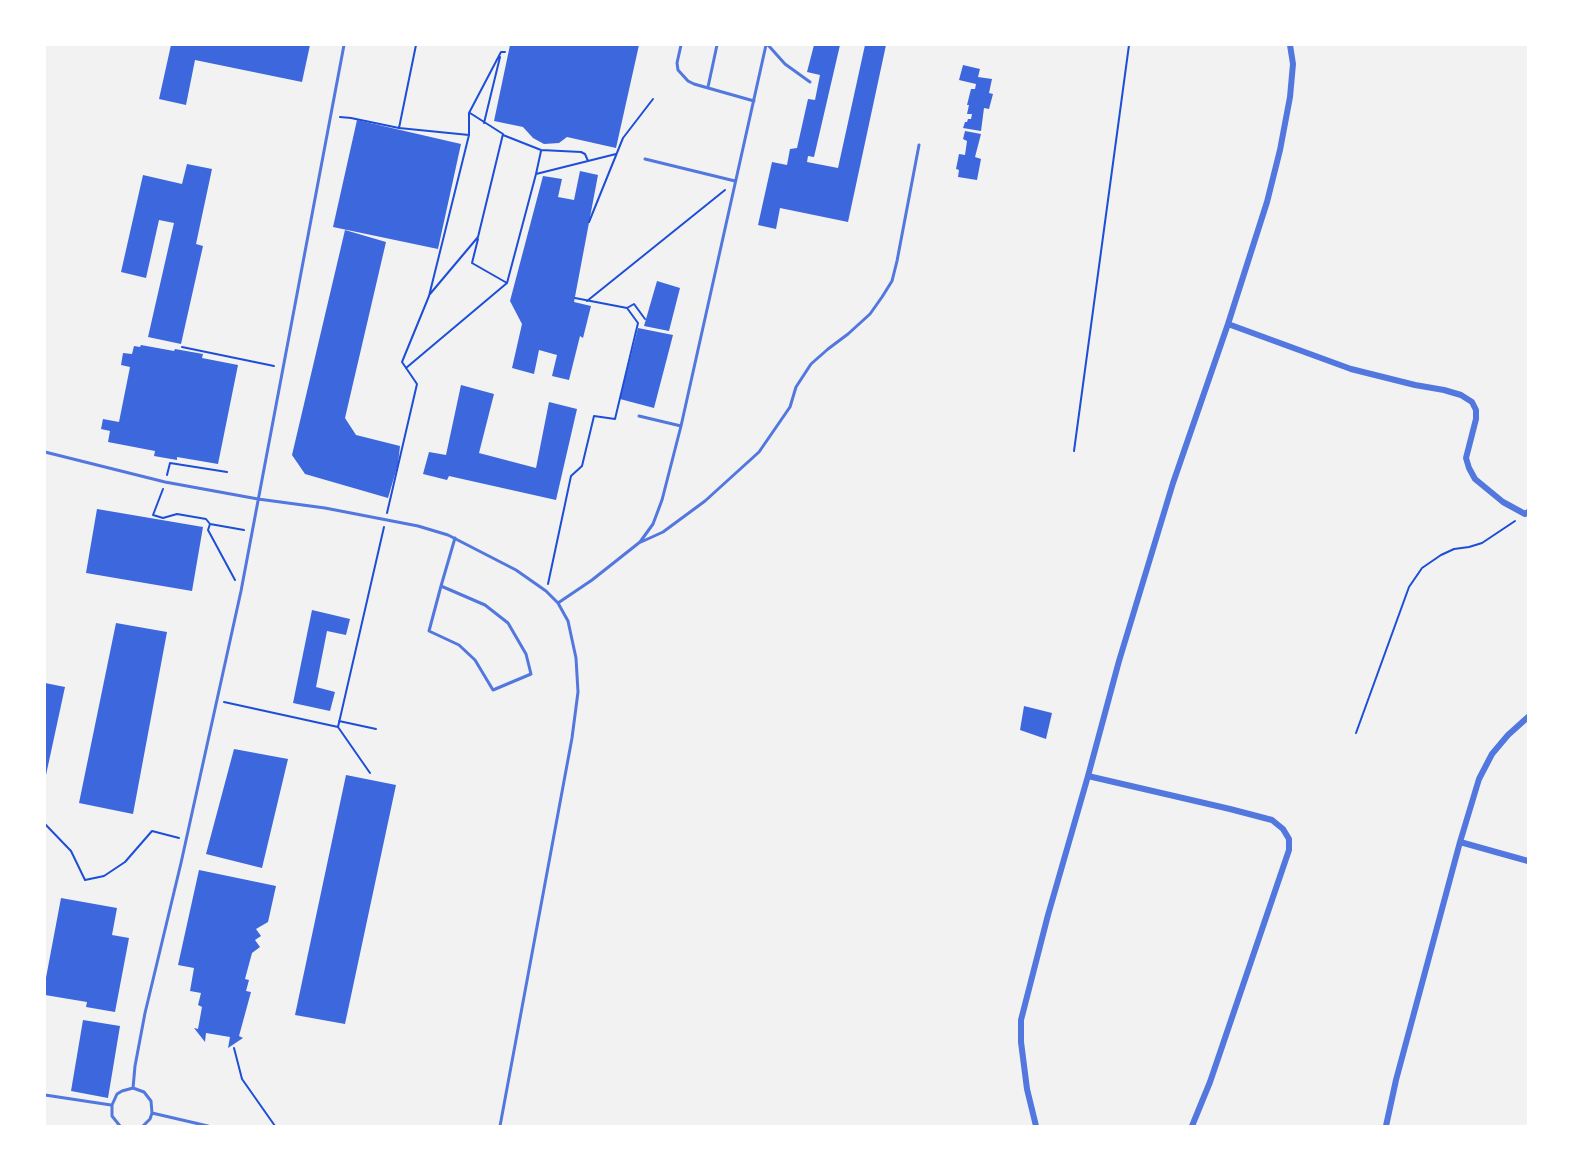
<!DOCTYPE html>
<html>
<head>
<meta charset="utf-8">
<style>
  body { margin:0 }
  #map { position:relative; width:1573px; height:1171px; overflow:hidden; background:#f2f2f2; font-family:"IBM Plex Serif",serif }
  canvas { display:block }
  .frame { position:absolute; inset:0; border:46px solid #fff; pointer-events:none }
</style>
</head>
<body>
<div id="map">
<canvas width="1573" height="1171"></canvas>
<div class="frame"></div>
</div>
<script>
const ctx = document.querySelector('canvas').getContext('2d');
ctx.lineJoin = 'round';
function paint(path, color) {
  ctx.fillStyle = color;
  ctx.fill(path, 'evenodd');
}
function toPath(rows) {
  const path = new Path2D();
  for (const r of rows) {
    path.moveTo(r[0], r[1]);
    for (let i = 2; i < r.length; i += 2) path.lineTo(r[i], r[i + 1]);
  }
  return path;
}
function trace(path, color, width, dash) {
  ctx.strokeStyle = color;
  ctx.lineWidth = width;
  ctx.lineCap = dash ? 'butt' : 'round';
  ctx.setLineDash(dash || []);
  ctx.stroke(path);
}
const building = toPath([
  [171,45,310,45,302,82,195,60,186,105,159,99],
  [510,45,639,45,616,148,567,137,559,143,544,144,533,138,523,127,494,121],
  [814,45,840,45,814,157,808,156,807,162,838,168,865,45,886,45,848,222,780,208,776,229,758,225,772,162,787,165,790,149,797,148,808,99,815,100,820,75,807,72],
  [963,65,980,69,978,77,992,79,989,93,993,94,989,109,984,108,981,131,963,128,965,122,967,122,968,119,971,119,972,114,967,114,969,105,967,105,971,89,975,89,976,84,959,80],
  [357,120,461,144,438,249,333,227],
  [965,131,981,134,975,157,981,159,977,180,958,177,959,170,956,169,959,154,965,155,967,141,963,139],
  [187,164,212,169,196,244,203,246,181,344,148,337,174,223,159,220,146,278,121,272,143,175,182,184],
  [580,171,598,175,574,302,591,306,583,338,580,336,569,380,552,376,557,355,539,350,534,374,512,368,522,324,510,301,543,176,562,179,558,197,574,200],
  [345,230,386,242,345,418,356,435,400,446,398,464,388,498,305,474,292,455],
  [657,281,680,288,669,331,644,326],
  [638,328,673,335,654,408,620,399],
  [141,345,174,351,175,349,203,354,202,358,238,365,218,464,177,457,177,460,154,456,155,451,108,442,110,431,101,429,103,419,119,422,130,367,121,365,123,353,132,354,134,346,140,347],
  [461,385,494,394,479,453,536,468,549,402,577,409,556,500,449,476,447,480,423,474,429,452,446,455],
  [97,509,203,527,192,591,86,573],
  [312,610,350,619,346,635,327,631,316,687,335,692,330,711,293,703],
  [116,623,167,632,133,814,79,803],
  [45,683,65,687,46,775,45,775],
  [1024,706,1052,713,1046,739,1020,730],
  [234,749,288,759,262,868,206,854],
  [346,775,396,785,345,1024,295,1015],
  [199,870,276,886,268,922,256,929,261,936,255,940,260,947,252,953,245,979,249,980,246,991,251,992,239,1036,243,1038,228,1048,230,1037,206,1033,205,1042,194,1028,198,1029,202,1007,198,1005,201,993,190,991,194,968,178,965],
  [61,898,117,908,112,935,129,938,115,1012,86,1007,87,1002,45,995,45,983],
  [83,1020,120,1026,108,1098,71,1091]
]);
const path = toPath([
  [416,45,399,128,469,135],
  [340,117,351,118,399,128],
  [484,123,500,57],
  [503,135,541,150,581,152,585,154,588,161],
  [536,174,541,151],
  [589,222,623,138,653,99],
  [478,239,472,263,507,283],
  [430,294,478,237,503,134,470,113],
  [575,298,627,308,634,304,645,319],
  [587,301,725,190],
  [182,347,274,366],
  [406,368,507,283,536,174,616,154],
  [1074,451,1129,45],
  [167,475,170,463,227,472],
  [163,489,153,515,163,518,177,514,206,519,210,524,244,530],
  [387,513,417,384,402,362,429,296,469,135,469,113,501,52,505,52],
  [210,524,208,530,235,580],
  [548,584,571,476,582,466,594,416,615,419,638,323,627,308],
  [224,702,338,727],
  [339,721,376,729],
  [1356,733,1409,587,1422,568,1441,555,1454,549,1469,547,1482,543,1515,521],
  [370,773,338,727,384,527],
  [45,824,71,851,85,880,104,876,125,862,152,831,179,838],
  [234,1048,242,1079,275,1126]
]);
const service = toPath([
  [681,45,677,63,678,70,688,81,694,84,754,101],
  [768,45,785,64,810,82],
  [708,87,717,45],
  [645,159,735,181],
  [639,416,681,426],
  [45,452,165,482,258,499,325,508,418,526,448,535,516,570,546,591,558,603],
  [641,542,663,532,705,501,759,452,790,407,796,387,811,364,828,349,848,334,870,314,882,297,892,281,897,261,919,145],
  [441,586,485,605,508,623,526,654,531,674,493,690,475,660,459,645,429,631,441,586,455,538],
  [133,1088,135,1066,145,1013,181,863,241,591,344,45],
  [45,1095,111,1105],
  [152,1113,208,1126],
  [120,1126,112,1116,112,1105,117,1094,122,1091,133,1088,144,1092,151,1101,152,1113,150,1119,143,1126],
  [500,1126,572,738,578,692,576,658,568,621,558,603,592,580,640,542,653,524,662,500,681,426,766,45]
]);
const minor = toPath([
  [1228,324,1351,369,1415,385,1444,390,1461,395,1472,402,1476,410,1476,419,1466,458,1469,468,1475,479,1503,502,1525,514,1528,512],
  [1088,776,1230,809,1272,820,1283,829,1289,839,1289,850,1210,1082,1192,1126],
  [1460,842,1528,861],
  [1036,1126,1027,1089,1021,1042,1021,1020,1048,915,1088,776,1119,661,1173,483,1228,324,1267,202,1280,150,1290,97,1293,64,1290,45],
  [1386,1126,1396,1080,1460,842,1479,779,1492,754,1508,735,1528,717]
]);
paint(building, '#3d67dc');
trace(path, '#1d4ed8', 2);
trace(service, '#5277de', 3);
trace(minor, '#5277de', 6);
</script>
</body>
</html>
